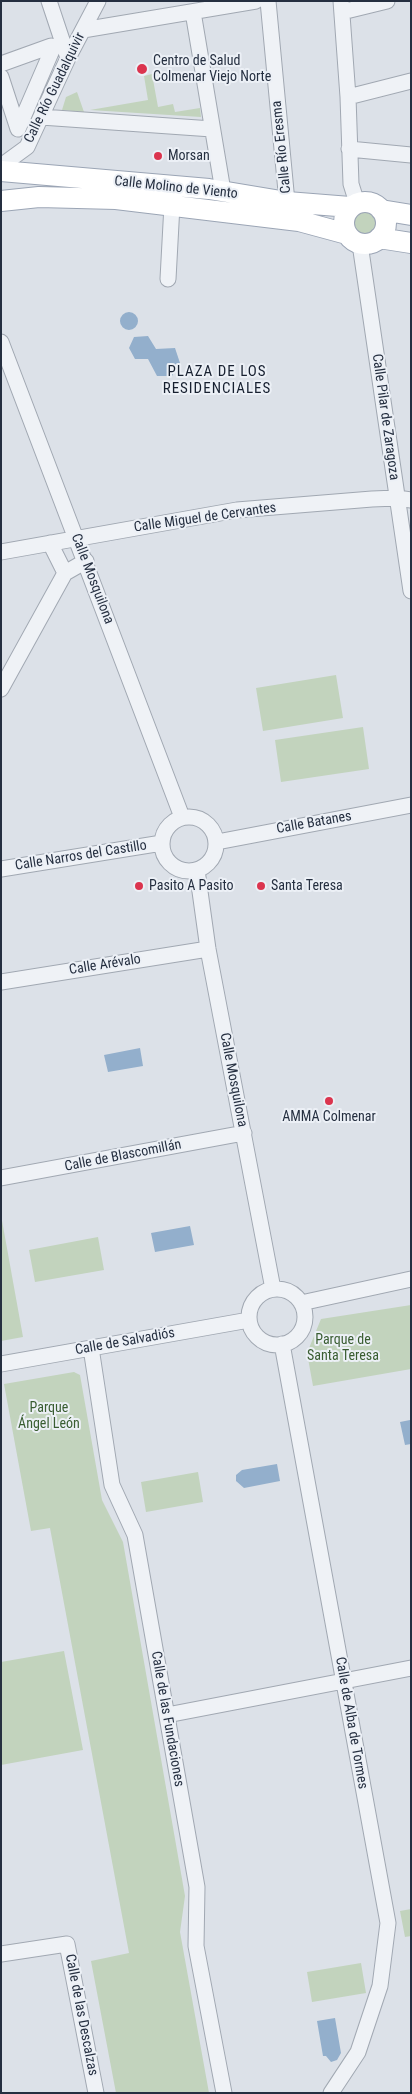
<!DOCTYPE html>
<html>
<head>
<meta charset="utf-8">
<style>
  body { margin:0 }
  #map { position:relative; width:412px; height:2094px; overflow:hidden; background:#dce1e8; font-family:"Roboto Condensed",sans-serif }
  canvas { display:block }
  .frame { position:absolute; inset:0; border:2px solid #252f40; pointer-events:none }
</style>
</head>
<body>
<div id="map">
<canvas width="412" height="2094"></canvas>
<div class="frame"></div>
</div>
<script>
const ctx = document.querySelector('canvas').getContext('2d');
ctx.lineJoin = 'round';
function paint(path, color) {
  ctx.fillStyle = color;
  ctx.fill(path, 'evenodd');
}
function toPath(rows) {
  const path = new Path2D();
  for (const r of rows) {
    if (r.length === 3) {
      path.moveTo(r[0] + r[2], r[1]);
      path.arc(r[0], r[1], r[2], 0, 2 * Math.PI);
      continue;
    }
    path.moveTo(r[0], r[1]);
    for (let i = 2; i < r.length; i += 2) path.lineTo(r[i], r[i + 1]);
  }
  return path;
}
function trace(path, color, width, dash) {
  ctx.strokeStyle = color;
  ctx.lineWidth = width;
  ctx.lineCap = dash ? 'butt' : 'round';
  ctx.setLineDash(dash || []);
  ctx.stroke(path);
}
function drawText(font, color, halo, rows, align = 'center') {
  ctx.font = font + ' "Roboto Condensed",sans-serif';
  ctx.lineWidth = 4;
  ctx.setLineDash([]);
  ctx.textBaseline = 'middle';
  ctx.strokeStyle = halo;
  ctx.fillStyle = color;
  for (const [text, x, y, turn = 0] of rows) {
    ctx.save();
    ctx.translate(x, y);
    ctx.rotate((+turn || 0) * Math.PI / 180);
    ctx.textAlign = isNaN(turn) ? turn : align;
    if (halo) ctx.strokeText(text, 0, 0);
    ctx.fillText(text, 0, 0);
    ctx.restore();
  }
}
const green = toPath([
  [152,74,158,107,173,104,175,112,200,108,201,117,90,110,148,100,144,76],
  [77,92,84,112,62,110,66,97],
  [365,223,13],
  [336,675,343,718,263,731,256,688],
  [363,727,369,769,281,782,275,740],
  [1,1215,23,1337,1,1341],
  [98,1237,104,1270,35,1282,29,1250],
  [411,1305,411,1369,313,1386,307,1353,321,1319],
  [74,1372,80,1375,102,1500,123,1542,185,1896,180,1932,209,2093,116,2093,91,1961,129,1953,50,1528,31,1531,4,1384],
  [198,1472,203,1502,146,1512,141,1482],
  [64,1651,83,1750,1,1765,1,1662],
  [411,1909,411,1936,405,1937,400,1911],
  [361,1963,366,1993,312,2002,307,1972]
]);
const water = toPath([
  [129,321,9],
  [148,336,156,349,175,348,180,363,172,376,157,376,148,359,135,359,129,348,134,337],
  [140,1048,143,1066,108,1072,104,1055],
  [190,1226,194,1245,155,1252,151,1233],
  [410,1420,411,1444,405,1445,400,1422],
  [277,1464,280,1481,244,1488,236,1481,236,1475,242,1470],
  [335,2018,341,2053,337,2060,331,2062,326,2056,323,2056,317,2021]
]);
const minor = toPath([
  [49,1,68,58],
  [268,1,287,202],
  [341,1,348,97,351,184,357,203],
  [193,12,223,191],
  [342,12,387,1],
  [83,30,256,1],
  [1,64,51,46,53,48,18,129,1,77],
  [348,97,411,81],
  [41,117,212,129],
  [349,149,411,155],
  [1,166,27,147,68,58,98,1],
  [360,244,411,591],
  [168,279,172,205],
  [1,342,182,817],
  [50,543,65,573],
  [1,552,237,510,372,499,397,498,411,500],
  [1,689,65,573,86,561],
  [189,844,27],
  [217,842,411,805],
  [1,869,162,843],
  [197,870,208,949,273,1289],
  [1,982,208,949],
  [1,1178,244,1133],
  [277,1317,28],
  [301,1303,411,1279],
  [282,1344,388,1923,380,1986,358,2052,331,2093],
  [91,1348,112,1485,135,1535,197,1887,196,1946,224,2093],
  [1,1364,249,1320],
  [167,1715,411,1668],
  [1,1954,67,1944,96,2093]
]);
const major = toPath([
  [1,171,209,189,287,202,350,207],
  [1,201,39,197,116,199,299,221,347,234],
  [365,223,21],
  [381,210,411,215],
  [379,238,411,243]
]);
const markers = [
  [142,69,6,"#db344e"],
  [158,156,5,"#db344e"],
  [139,886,5,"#db344e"],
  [261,886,5,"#db344e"],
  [329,1101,5,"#db344e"]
];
const poiNames = [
  ["Centro de Salud",153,61],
  ["Colmenar Viejo Norte",153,77],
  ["Morsan",168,156],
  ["Pasito A Pasito",149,886],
  ["Santa Teresa",271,886],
  ["AMMA Colmenar",329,1117,"center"]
];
const streetNames = [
  ["Calle Río Guadalquivir",55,88,-64],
  ["Calle Río Eresma",282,147,-96],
  ["Calle Molino de Viento",176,188,6],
  ["Calle Pilar de Zaragoza",385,417,82],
  ["Calle Miguel de Cervantes",205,518,-8],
  ["Calle Mosquilona",92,579,69],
  ["Calle Batanes",314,823,-10],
  ["Calle Narros del Castillo",81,856,-9],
  ["Calle Arévalo",105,965,-9],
  ["Calle Mosquilona",233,1080,79],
  ["Calle de Blascomillán",123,1156,-11],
  ["Calle de Salvadiós",125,1342,-10],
  ["Calle de las Fundaciones",167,1719,80],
  ["Calle de Alba de Tormes",351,1723,80],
  ["Calle de las Descalzas",81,2015,79]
];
const parkNames = [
  ["Parque de",343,1340],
  ["Santa Teresa",343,1356],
  ["Parque",49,1408],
  ["Ángel León",49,1424]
];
const neighbourhoodNames = [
  ["PLAZA DE LOS",217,372],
  ["RESIDENCIALES",217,389]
];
paint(green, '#c2d3bd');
paint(water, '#93afcc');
trace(minor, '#a1a8b2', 17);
trace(major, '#9ba5b5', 22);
trace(minor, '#eff2f6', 15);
trace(major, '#fff', 20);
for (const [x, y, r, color] of markers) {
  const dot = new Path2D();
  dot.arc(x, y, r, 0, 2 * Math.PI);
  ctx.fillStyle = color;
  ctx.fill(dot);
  trace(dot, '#ecf0f6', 2);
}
drawText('14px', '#252f40', '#ecf0f6', poiNames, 'left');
drawText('14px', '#252f40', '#ecf0f6', streetNames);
drawText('14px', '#395d31', '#ecf0f6', parkNames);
ctx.letterSpacing = '1px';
drawText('15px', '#172030', '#ecf0f6', neighbourhoodNames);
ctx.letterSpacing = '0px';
</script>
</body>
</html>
